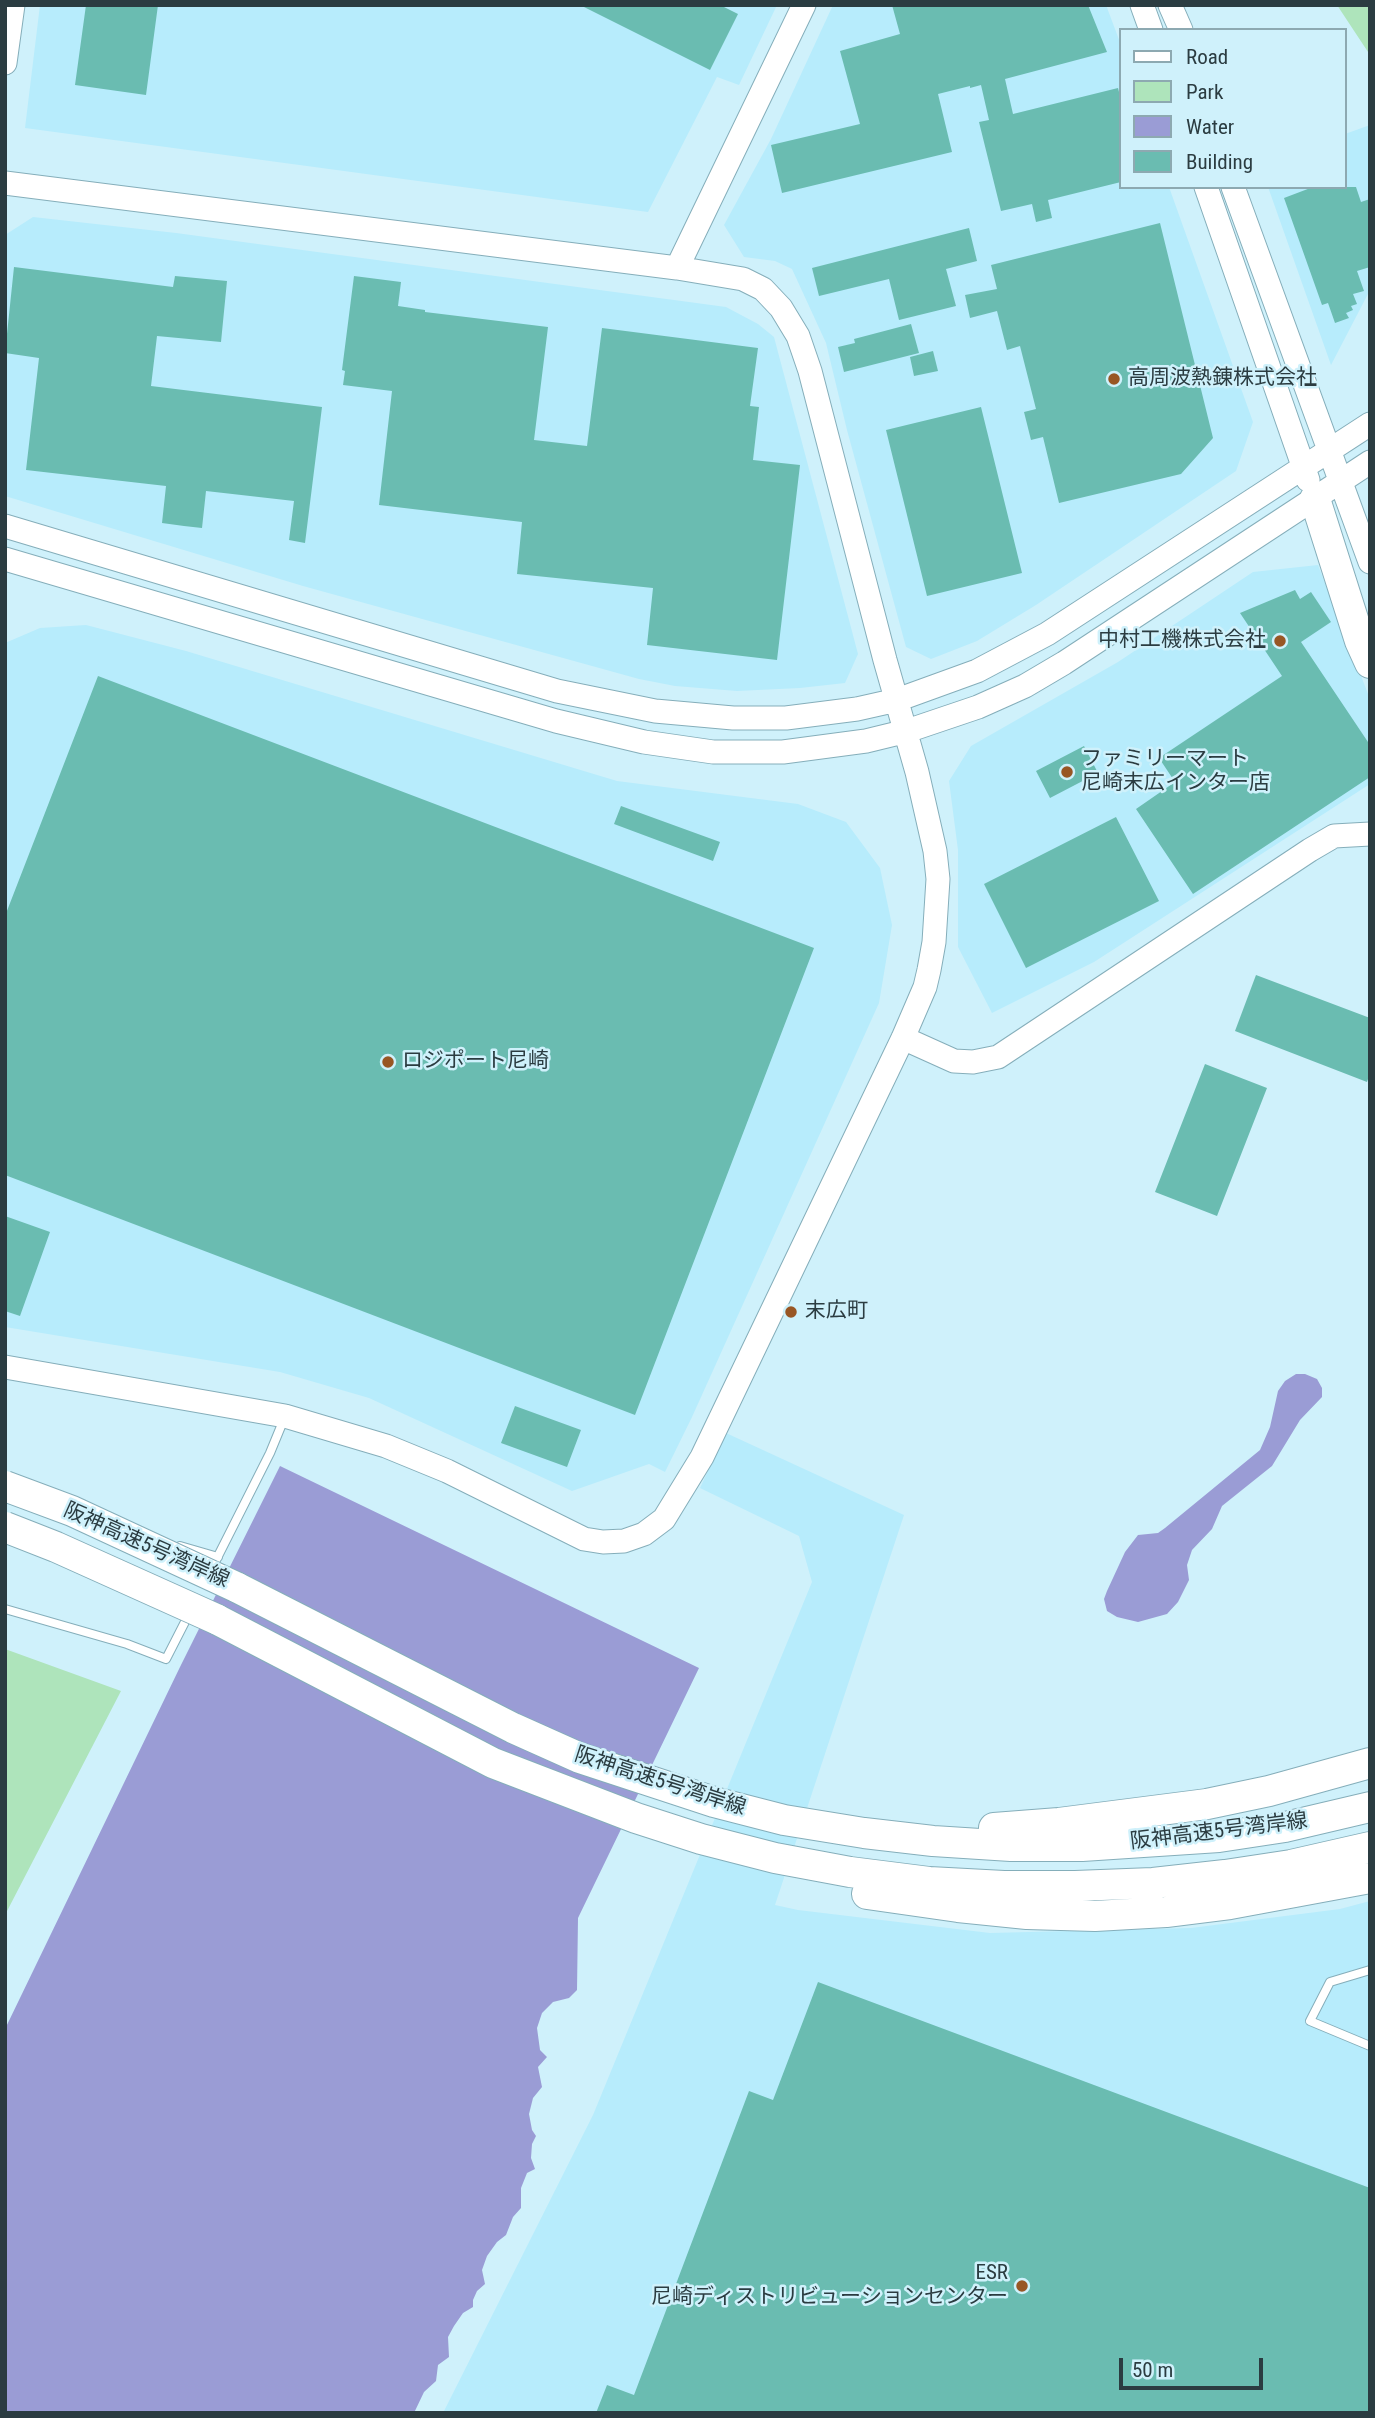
<!DOCTYPE html>
<html>
<head>
<meta charset="utf-8">
<style>
  body { margin:0 }
  #map { position:relative; width:1375px; height:2418px; overflow:hidden; background:#cff1fb; font-family:"Roboto Condensed",sans-serif }
  canvas { display:block }
  .frame { position:absolute; inset:0; border:7px solid #2b3c41; pointer-events:none }
  .legend { position:absolute; left:1119px; top:28px; width:228px; height:161px; box-sizing:border-box; background:#cff1fb; border:2px solid #8da9b1; margin:0; padding:9px 12px; list-style:none; font-size:21px; color:#2b3c41 }
  .legend li { display:flex; align-items:center; gap:14px; height:35px }
  .legend b { width:35px; border:2px solid #8da9b1 }
  .scale { position:absolute; left:1119px; top:2358px; width:144px; height:32px; box-sizing:border-box; border:4px solid #2b3c41; border-top:0; padding-left:9px; font-size:21px; line-height:24px; white-space:nowrap; color:#2b3c41; -webkit-text-stroke:5px #cff1fb; paint-order:stroke }
</style>
</head>
<body>
<div id="map">
<canvas width="1375" height="2418"></canvas>
<div class="frame"></div>
<ul class="legend">
<li><b style="height:9px;background:#fff"></b>Road</li>
<li><b style="height:19px;background:#aee4bb"></b>Park</li>
<li><b style="height:19px;background:#9a9cd5"></b>Water</li>
<li><b style="height:19px;background:#6abcb1"></b>Building</li>
</ul>
<div class="scale">50 m</div>
</div>
<script>
const ctx = document.querySelector('canvas').getContext('2d');
ctx.lineJoin = 'round';
function paint(path, color) {
  ctx.fillStyle = color;
  ctx.fill(path, 'evenodd');
}
function toPath(rows) {
  const path = new Path2D();
  for (const r of rows) {
    path.moveTo(r[0], r[1]);
    for (let i = 2; i < r.length; i += 2) path.lineTo(r[i], r[i + 1]);
  }
  return path;
}
function trace(path, color, width, dash) {
  ctx.strokeStyle = color;
  ctx.lineWidth = width;
  ctx.lineCap = dash ? 'butt' : 'round';
  ctx.setLineDash(dash || []);
  ctx.stroke(path);
}
function drawText(font, color, halo, rows, align = 'center') {
  ctx.font = font + ' "Roboto Condensed","Noto Sans JP",sans-serif';
  ctx.lineWidth = 5;
  ctx.setLineDash([]);
  ctx.textBaseline = 'middle';
  ctx.strokeStyle = halo;
  ctx.fillStyle = color;
  for (const [text, x, y, turn = 0] of rows) {
    ctx.save();
    ctx.translate(x, y);
    ctx.rotate((+turn || 0) * Math.PI / 180);
    ctx.textAlign = isNaN(turn) ? turn : align;
    if (halo) ctx.strokeText(text, 0, 0);
    ctx.fillText(text, 0, 0);
    ctx.restore();
  }
}
const built = toPath([
  [40,5,777,5,739,85,717,77,648,212,25,128],
  [833,5,1106,5,1121,45,1121,187,1169,187,1253,422,1236,471,1036,605,977,641,931,659,906,647,847,430,826,343,792,269,775,261,744,257,724,225,771,139],
  [1370,125,1370,290,1331,365,1268,187,1345,187,1345,134],
  [33,217,176,233,726,307,758,324,774,337,858,654,845,683,800,688,737,691,675,686,639,679,303,586,5,496,5,235],
  [1318,565,1370,699,1370,784,1094,962,992,1013,958,947,958,850,949,781,971,746,1118,662,1253,572],
  [86,625,186,651,617,781,798,804,846,822,880,868,892,925,879,1003,692,1417,665,1472,649,1464,572,1491,369,1398,280,1372,5,1327,5,643,40,628],
  [726,1433,904,1515,775,1905,798,1910,990,1933,1191,1928,1340,1909,1370,1901,1370,2413,443,2413,593,2115,812,1582,799,1536,700,1488]
]);
const green = toPath([
  [1337,5,1370,5,1370,55],
  [5,1649,121,1691,5,1915]
]);
const water = toPath([
  [1296,1374,1305,1374,1317,1379,1322,1388,1322,1397,1300,1420,1272,1466,1222,1506,1212,1529,1192,1550,1187,1565,1189,1580,1178,1602,1167,1614,1138,1622,1117,1617,1107,1611,1104,1599,1107,1591,1125,1552,1138,1535,1158,1533,1165,1528,1260,1450,1270,1427,1278,1391,1285,1381],
  [280,1466,699,1668,578,1918,577,1990,569,1998,553,2002,542,2013,537,2028,540,2050,547,2057,538,2067,542,2087,533,2098,529,2114,532,2130,536,2136,532,2144,531,2158,535,2169,527,2173,521,2188,521,2208,513,2217,506,2235,497,2242,487,2256,482,2270,485,2284,477,2291,473,2300,473,2307,463,2313,454,2326,448,2337,449,2357,438,2365,436,2381,424,2392,414,2413,5,2413,5,2029,180,1667]
]);
const building = toPath([
  [86,5,158,5,146,95,75,85],
  [580,5,720,5,738,14,710,70],
  [892,5,1088,5,1107,52,1005,79,1013,114,1118,88,1121,100,1121,182,1048,200,1052,218,1036,222,1032,204,1001,211,979,122,989,120,981,85,970,88,970,86,938,94,952,152,782,193,771,145,860,124,840,51,900,34],
  [1313,187,1356,187,1361,202,1370,199,1370,267,1357,271,1364,291,1353,294,1357,304,1351,306,1353,310,1346,313,1349,318,1335,323,1328,303,1322,305,1284,198],
  [1160,223,1213,438,1181,474,1059,503,1043,437,1031,440,1024,412,1036,409,1020,346,1007,350,997,311,970,318,965,295,997,289,991,265],
  [969,228,977,261,946,269,956,306,899,320,889,279,819,296,812,268],
  [14,267,173,287,175,276,227,281,221,342,157,336,151,386,322,407,305,543,289,540,294,501,206,491,202,528,184,526,162,523,166,486,26,470,39,358,5,353],
  [354,276,401,282,398,306,425,310,425,312,548,327,534,440,587,446,602,328,758,348,750,406,759,407,753,460,800,465,777,660,647,645,653,588,517,574,522,522,379,505,392,391,343,385,345,371,342,370],
  [911,324,919,353,844,372,838,347,855,343,854,339],
  [933,351,938,371,914,376,910,357],
  [981,407,1022,573,927,596,886,430],
  [1295,590,1300,599,1311,592,1331,622,1301,642,1370,745,1370,777,1193,894,1136,809,1175,782,1159,758,1282,676,1240,613],
  [98,676,814,948,635,1415,5,1175,5,916],
  [1084,746,1098,773,1050,798,1036,771],
  [621,806,720,842,713,861,614,824],
  [1116,817,1159,901,1026,968,984,884],
  [1256,975,1370,1018,1370,1073,1367,1082,1235,1031],
  [1205,1064,1267,1088,1217,1216,1155,1192],
  [5,1216,50,1232,20,1316,5,1311],
  [515,1406,581,1430,567,1467,501,1443],
  [818,1982,1370,2188,1370,2413,596,2413,607,2385,634,2395,749,2091,773,2100]
]);
const lane = toPath([
  [180,1546,218,1557],
  [212,1568,270,1453,284,1419],
  [5,1609,127,1644,166,1659,189,1614],
  [1370,1970,1330,1982,1310,2021,1370,2046]
]);
const secondary = toPath([
  [1142,5,1151,30],
  [1170,5,1181,30],
  [5,63,13,5],
  [5,183,677,268,743,279,763,289,781,308,798,336,810,371,885,660,917,772,935,851,938,879,934,942,929,970,925,987,903,1038,702,1457,664,1519,644,1534,624,1541,603,1542,584,1539,447,1471,386,1446,285,1416,5,1367],
  [1206,187,1308,480],
  [1233,187,1370,562],
  [677,268,804,5],
  [5,526,557,691,655,711,733,718,786,718,857,709,897,700,977,671,1047,634,1370,424],
  [5,559,556,721,644,742,713,752,783,752,866,741,907,731,978,707,1025,686,1064,663,1370,462],
  [903,1038,954,1061,973,1062,998,1057,1310,850,1334,836,1370,834]
]);
const highway = toPath([
  [1315,499,1360,641,1370,663],
  [236,1587,513,1728,580,1758,714,1802,784,1820,864,1833,933,1841,1011,1846,1082,1846,1219,1837,1285,1827,1370,1807],
  [216,1619,493,1763,636,1818,701,1839,775,1858,850,1872,929,1882,1004,1886,1075,1886,1153,1883,1225,1875,1291,1865,1370,1847],
  [994,1828,1059,1823,1207,1804,1269,1791,1370,1763],
  [867,1894,958,1907,1027,1914,1095,1916,1166,1912,1230,1904,1370,1878]
]);
const highwayBridge = toPath([
  [5,1486,72,1511,236,1587],
  [5,1527,56,1547,216,1619]
]);
const markers = [
  [1114,379,7,"#985624"],
  [1280,641,7,"#985624"],
  [1067,772,7,"#985624"],
  [388,1062,7,"#985624"],
  [791,1312,7,"#985624"],
  [1022,2286,7,"#985624"]
];
const poiNames = [
  ["高周波熱錬株式会社",1128,379],
  ["中村工機株式会社",1266,641,"right"],
  ["ファミリーマート",1081,760],
  ["尼崎末広インター店",1081,784],
  ["ロジポート尼崎",402,1062],
  ["末広町",805,1312],
  ["ESR",1008,2274,"right"],
  ["尼崎ディストリビューションセンター",1008,2298,"right"]
];
const streetNames = [
  ["阪神高速5号湾岸線",146,1546,24],
  ["阪神高速5号湾岸線",660,1782,18],
  ["阪神高速5号湾岸線",1219,1832,-7]
];
paint(built, '#b7ecfc');
paint(green, '#aee4bb');
paint(water, '#9a9cd5');
paint(building, '#6abcb1');
trace(lane, '#85aeba', 10);
trace(secondary, '#85aeba', 25);
trace(highway, '#85aeba', 32);
trace(lane, '#fff', 8);
trace(secondary, '#fff', 23);
trace(highway, '#fff', 30);
trace(highwayBridge, '#85aeba', 32, []);
trace(highwayBridge, '#fff', 30);
for (const [x, y, r, color] of markers) {
  const dot = new Path2D();
  dot.arc(x, y, r, 0, 2 * Math.PI);
  ctx.fillStyle = color;
  ctx.fill(dot);
  trace(dot, '#cff1fb', 2.5);
}
drawText('21px', '#2b3c41', '#cff1fb', poiNames, 'left');
drawText('21px', '#2b3c41', '#cff1fb', streetNames);
</script>
</body>
</html>
